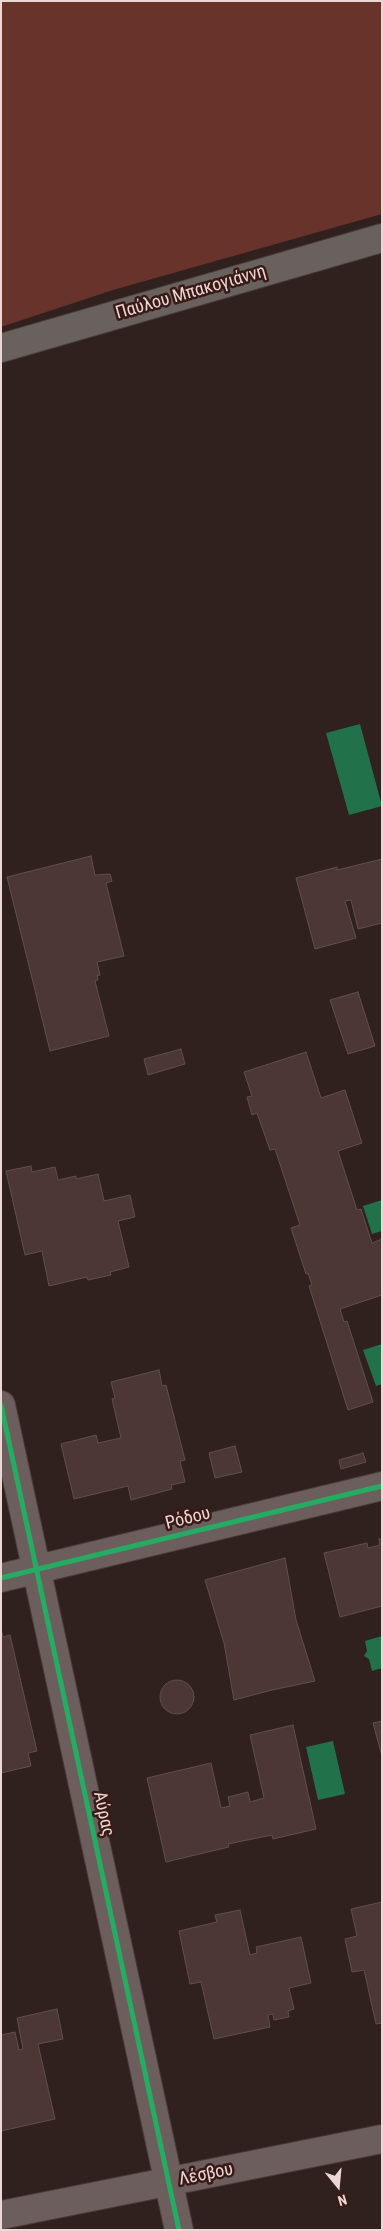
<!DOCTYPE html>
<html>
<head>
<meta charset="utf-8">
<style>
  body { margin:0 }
  #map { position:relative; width:383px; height:2231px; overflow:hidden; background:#30201e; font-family:"Roboto Condensed",sans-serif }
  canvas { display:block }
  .frame { position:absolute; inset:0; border:2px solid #edd7d4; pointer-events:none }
  .north { position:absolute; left:313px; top:2161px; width:50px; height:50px; -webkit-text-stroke:4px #381a16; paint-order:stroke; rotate:163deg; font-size:14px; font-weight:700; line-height:20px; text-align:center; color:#edd7d4 }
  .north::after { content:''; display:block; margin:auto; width:18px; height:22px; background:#edd7d4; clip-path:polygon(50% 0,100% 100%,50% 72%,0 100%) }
</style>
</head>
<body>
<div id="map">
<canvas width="383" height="2231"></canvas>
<div class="frame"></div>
<div class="north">N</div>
</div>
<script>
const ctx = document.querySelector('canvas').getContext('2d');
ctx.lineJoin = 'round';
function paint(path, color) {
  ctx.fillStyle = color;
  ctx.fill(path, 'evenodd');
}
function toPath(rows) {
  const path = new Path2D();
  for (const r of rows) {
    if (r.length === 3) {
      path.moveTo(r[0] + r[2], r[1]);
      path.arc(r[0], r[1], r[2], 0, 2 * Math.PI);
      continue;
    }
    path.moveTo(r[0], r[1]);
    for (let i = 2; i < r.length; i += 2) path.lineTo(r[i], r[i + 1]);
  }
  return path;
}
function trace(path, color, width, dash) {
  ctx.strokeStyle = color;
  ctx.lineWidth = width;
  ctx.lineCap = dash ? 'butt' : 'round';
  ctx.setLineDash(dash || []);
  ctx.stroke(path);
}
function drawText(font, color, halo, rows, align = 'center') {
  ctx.font = font + ' "Roboto Condensed",sans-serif';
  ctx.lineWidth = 5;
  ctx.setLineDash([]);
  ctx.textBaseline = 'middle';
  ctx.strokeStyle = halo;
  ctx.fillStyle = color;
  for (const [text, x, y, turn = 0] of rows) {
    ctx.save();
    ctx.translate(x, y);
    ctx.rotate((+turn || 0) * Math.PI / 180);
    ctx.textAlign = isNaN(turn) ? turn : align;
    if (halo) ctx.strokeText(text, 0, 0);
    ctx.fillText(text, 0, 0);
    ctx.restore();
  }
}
const green = toPath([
  [1,1,382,1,382,214,113,290,1,327]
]);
const water = toPath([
  [360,724,382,806,349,815,326,733],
  [382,1200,382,1231,372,1234,363,1206],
  [382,1344,382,1384,376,1386,363,1350],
  [382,1636,382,1668,372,1671,369,1659,364,1656,367,1651,365,1641],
  [333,1741,345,1794,318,1800,306,1747]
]);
const building = toPath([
  [91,856,95,875,110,874,112,881,106,883,124,956,97,962,100,975,97,976,98,980,95,981,109,1036,50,1051,7,877,91,856],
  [382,859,382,923,358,929,351,900,345,901,356,938,315,949,296,878,337,867,337,870,382,859],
  [358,992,375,1046,348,1054,330,1000,358,992],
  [181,1049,185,1064,148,1075,144,1059,181,1049],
  [306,1052,321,1098,345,1090,362,1143,338,1151,357,1210,361,1209,372,1243,382,1239,382,1295,340,1309,344,1322,347,1321,373,1402,348,1410,309,1286,312,1285,308,1273,306,1274,291,1228,300,1225,275,1149,270,1150,257,1113,252,1115,247,1097,252,1096,244,1072,306,1052],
  [31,1166,32,1172,55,1167,58,1180,76,1176,76,1179,98,1174,104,1201,130,1195,135,1217,118,1221,129,1267,110,1272,111,1275,88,1280,87,1277,49,1286,42,1251,25,1255,6,1171,31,1166],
  [159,1370,162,1386,166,1385,185,1460,180,1461,185,1482,171,1485,172,1489,131,1500,128,1486,74,1499,61,1444,96,1435,98,1443,121,1438,112,1399,115,1398,111,1382,159,1370],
  [235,1446,242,1472,215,1478,209,1453,235,1446],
  [363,1453,366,1462,341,1469,339,1460,363,1453],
  [379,1539,382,1539,382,1606,340,1617,324,1553,367,1543,368,1548,380,1545,379,1539],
  [285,1558,296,1620,315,1681,272,1690,234,1700,224,1643,205,1580,285,1558],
  [1,1629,3,1637,10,1635,37,1751,28,1753,31,1766,1,1773,1,1629],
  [177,1697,17],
  [382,1721,382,1756,373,1723,382,1721],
  [293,1725,316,1829,273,1839,272,1835,228,1844,229,1847,166,1862,147,1778,211,1763,221,1808,230,1806,228,1797,248,1792,250,1802,264,1798,250,1735,293,1725],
  [382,1902,382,2023,376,2024,364,1970,352,1972,345,1939,357,1936,351,1909,382,1902],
  [240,1910,250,1955,257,1953,256,1947,301,1937,311,1983,289,1988,294,2009,288,2011,289,2017,274,2020,273,2014,268,2015,270,2027,214,2039,201,1982,190,1984,179,1931,217,1922,215,1915,240,1910],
  [57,2009,63,2039,38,2044,55,2119,1,2131,1,2035,15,2032,19,2050,23,2049,17,2018,57,2009]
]);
const street = toPath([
  [1,1405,179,2230],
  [1,1578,382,1486],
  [1,2215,382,2139]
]);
const secondary = toPath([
  [1,348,382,238]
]);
const cycleway = toPath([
  [1,1405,179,2230],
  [1,1578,382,1486]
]);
const streetNames = [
  ["Παύλου Μπακογιάννη",191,293,-16],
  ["Ρόδου",188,1519,-14],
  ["Αύρας",103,1814,78],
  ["Λέσβου",206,2175,-11]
];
paint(green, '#68332b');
paint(water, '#21714b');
paint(building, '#4d3735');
trace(building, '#5e504e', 1);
trace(street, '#4a3c3a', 30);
trace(secondary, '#4a3c3a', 30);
trace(street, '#6b5e5c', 28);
trace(secondary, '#68615d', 28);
trace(cycleway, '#26ab63', 5);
drawText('18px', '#edd7d4', '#381a16', streetNames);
</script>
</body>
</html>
